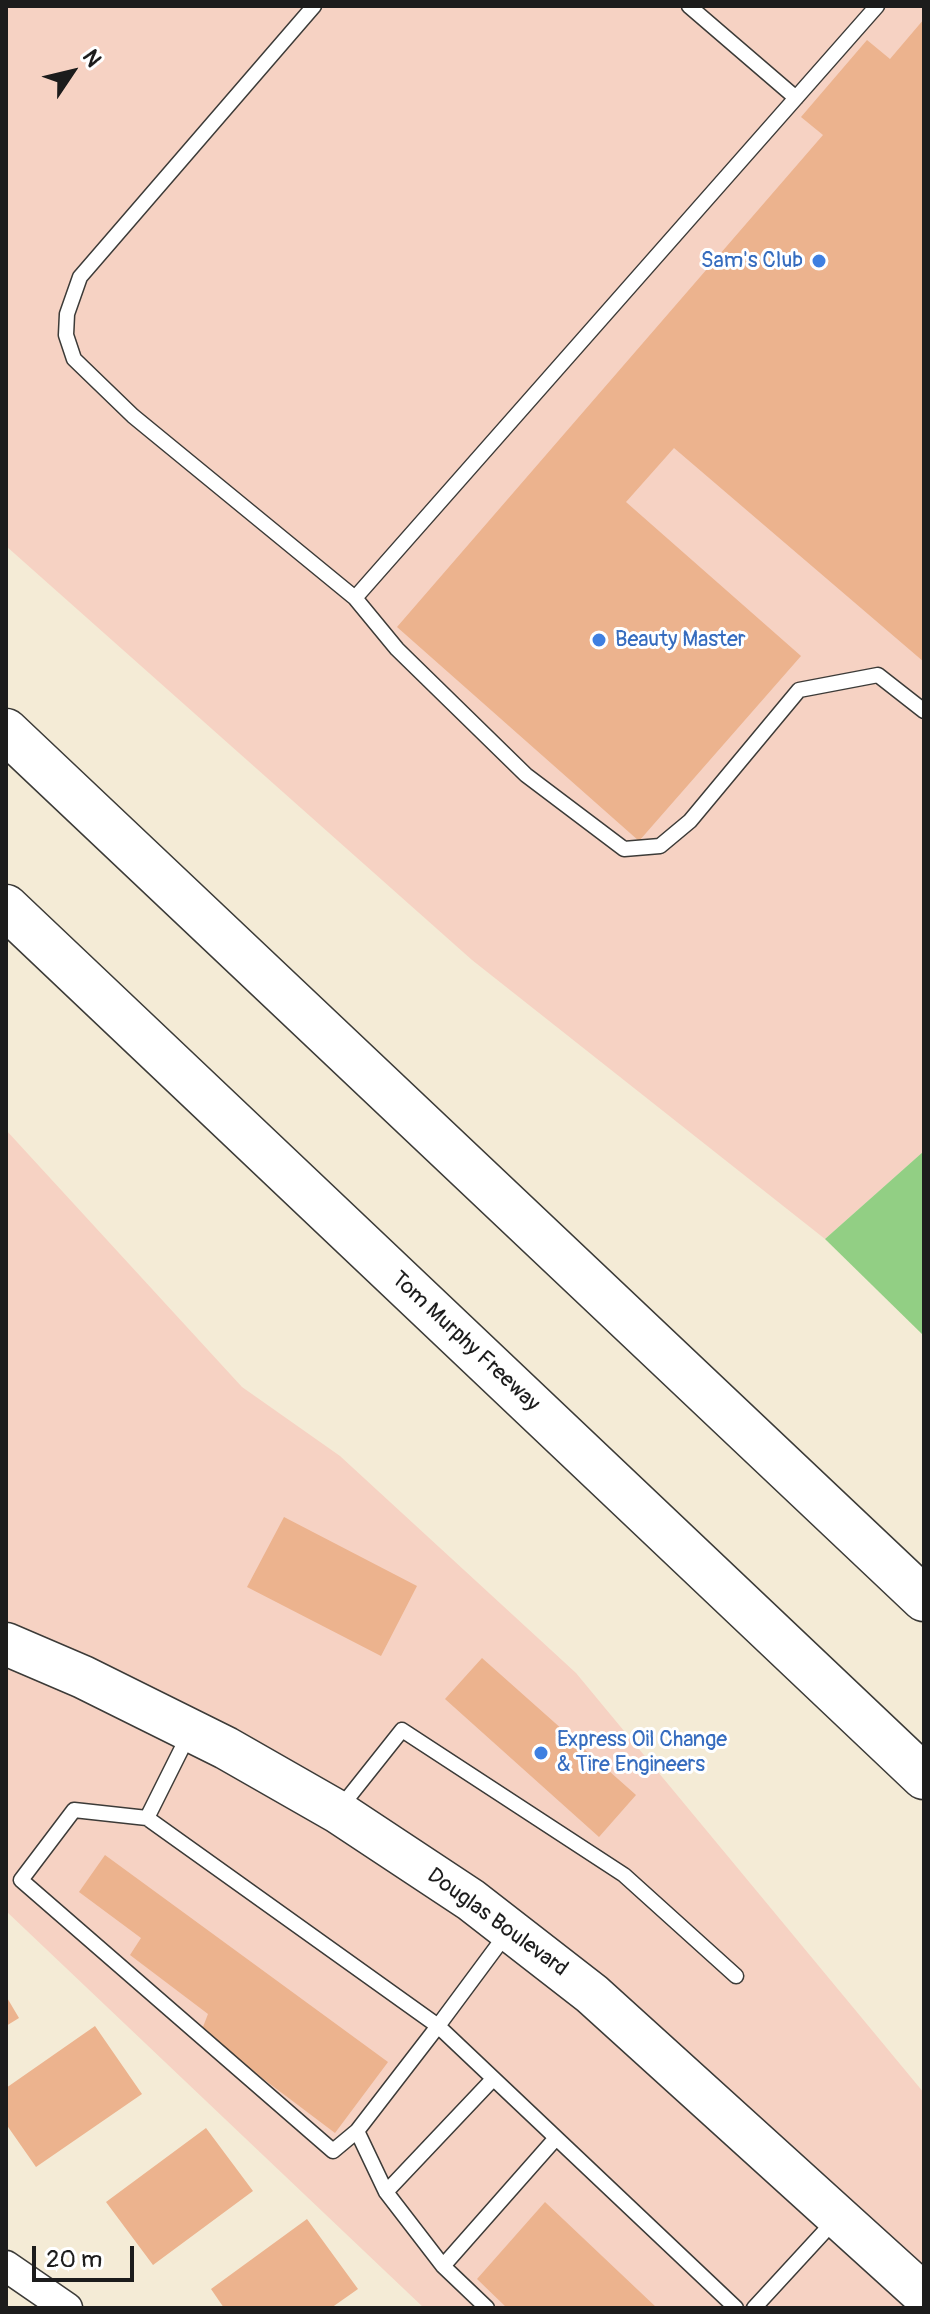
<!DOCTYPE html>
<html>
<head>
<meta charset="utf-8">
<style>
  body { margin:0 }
  #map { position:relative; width:930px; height:2314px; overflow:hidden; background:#f4ebd6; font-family:Pangolin,sans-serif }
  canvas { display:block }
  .frame { position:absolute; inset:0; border:8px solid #1c1c1c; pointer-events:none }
  .north { position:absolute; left:32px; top:32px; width:80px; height:80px; -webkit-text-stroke:6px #fff; paint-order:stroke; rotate:55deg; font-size:22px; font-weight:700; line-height:32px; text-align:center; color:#1c1c1c }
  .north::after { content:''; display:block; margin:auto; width:28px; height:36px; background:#1c1c1c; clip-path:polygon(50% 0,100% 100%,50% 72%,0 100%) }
  .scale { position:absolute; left:32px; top:2246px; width:102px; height:36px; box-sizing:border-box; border:4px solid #1c1c1c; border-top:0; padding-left:10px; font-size:24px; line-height:28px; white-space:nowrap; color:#1c1c1c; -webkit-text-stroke:6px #fff; paint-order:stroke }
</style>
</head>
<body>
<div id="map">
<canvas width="930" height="2314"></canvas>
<div class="frame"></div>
<div class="north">N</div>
<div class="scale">20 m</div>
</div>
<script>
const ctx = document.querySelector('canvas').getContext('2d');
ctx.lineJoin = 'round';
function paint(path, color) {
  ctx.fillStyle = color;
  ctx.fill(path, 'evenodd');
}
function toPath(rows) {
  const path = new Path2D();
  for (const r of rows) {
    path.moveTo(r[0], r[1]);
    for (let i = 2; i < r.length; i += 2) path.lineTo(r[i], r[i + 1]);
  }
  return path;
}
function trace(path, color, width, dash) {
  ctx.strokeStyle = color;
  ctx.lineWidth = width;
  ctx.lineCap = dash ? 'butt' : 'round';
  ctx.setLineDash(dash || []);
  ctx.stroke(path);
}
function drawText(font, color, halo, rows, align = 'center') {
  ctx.font = font + ' Pangolin,sans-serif';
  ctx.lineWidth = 6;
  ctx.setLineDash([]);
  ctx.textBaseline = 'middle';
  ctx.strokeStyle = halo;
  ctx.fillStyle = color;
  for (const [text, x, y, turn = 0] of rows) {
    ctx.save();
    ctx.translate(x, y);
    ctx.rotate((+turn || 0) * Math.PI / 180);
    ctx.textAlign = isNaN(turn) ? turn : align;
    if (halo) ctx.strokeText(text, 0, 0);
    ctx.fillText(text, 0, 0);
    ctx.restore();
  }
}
const built = toPath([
  [6,6,924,6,924,1151,825,1239,472,960,6,546],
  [6,1130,242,1387,340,1456,576,1673,924,2093,924,2308,424,2308,6,1911]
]);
const green = toPath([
  [924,1151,924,1336,825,1239]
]);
const building = toPath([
  [924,19,924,662,674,448,626,502,801,656,639,841,397,627,823,135,801,117,867,40,890,59],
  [284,1517,417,1586,381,1656,247,1587],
  [482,1658,636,1795,599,1837,445,1699],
  [105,1855,388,2062,335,2133,201,2032,208,2014,130,1955,141,1938,79,1892],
  [6,1996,19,2018,6,2026],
  [95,2026,142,2094,36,2167,6,2124,6,2088],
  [206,2128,253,2191,153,2265,106,2202],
  [545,2202,657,2308,507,2308,477,2279],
  [307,2219,358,2289,331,2308,224,2308,211,2289]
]);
const lane = toPath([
  [314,6,80,277,67,314,66,335,74,359,133,416,355,598],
  [689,6,796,98],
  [877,6,355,598,397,649,526,775,624,849,660,846,690,821,799,690,878,675,924,711],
  [189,1734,147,1818,438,2026,507,1933],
  [340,1808,402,1730,624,1875,736,1976],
  [147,1818,74,1810,21,1880,333,2151,357,2131,386,2192,443,2266,487,2308],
  [357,2131,438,2026,736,2308],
  [386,2192,493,2079],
  [443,2266,556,2138],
  [754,2308,835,2220]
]);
const street = toPath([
  [6,2266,67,2308]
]);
const secondary = toPath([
  [6,1644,83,1677,226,1748,338,1812,471,1900,592,1994,924,2295]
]);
const highway = toPath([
  [6,731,924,1599],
  [6,907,924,1777]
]);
const markers = [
  [819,261,8,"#3f7fe0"],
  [599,640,8,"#3f7fe0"],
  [541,1753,8,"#3f7fe0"]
];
const shopNames = [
  ["Sam's Club",803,261,"right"],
  ["Beauty Master",615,640],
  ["Express Oil Change",557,1740],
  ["& Tire Engineers",557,1765]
];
const streetNames = [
  ["Tom Murphy Freeway",465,1342,43],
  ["Douglas Boulevard",497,1923,36]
];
paint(built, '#f6d2c3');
paint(green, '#92cf84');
paint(building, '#ecb38e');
trace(lane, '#3c3b38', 17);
trace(street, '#3c3b38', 33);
trace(secondary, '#3c3b38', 45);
trace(highway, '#3c3b38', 47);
trace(lane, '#fff', 14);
trace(street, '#fff', 30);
trace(secondary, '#fff', 42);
trace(highway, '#fff', 44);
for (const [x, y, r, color] of markers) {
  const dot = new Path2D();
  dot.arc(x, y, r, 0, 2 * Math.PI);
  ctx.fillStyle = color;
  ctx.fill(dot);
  trace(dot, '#fff', 3);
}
drawText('22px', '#366cbe', '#fff', shopNames, 'left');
drawText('22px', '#1c1c1c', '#fff', streetNames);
</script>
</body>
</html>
